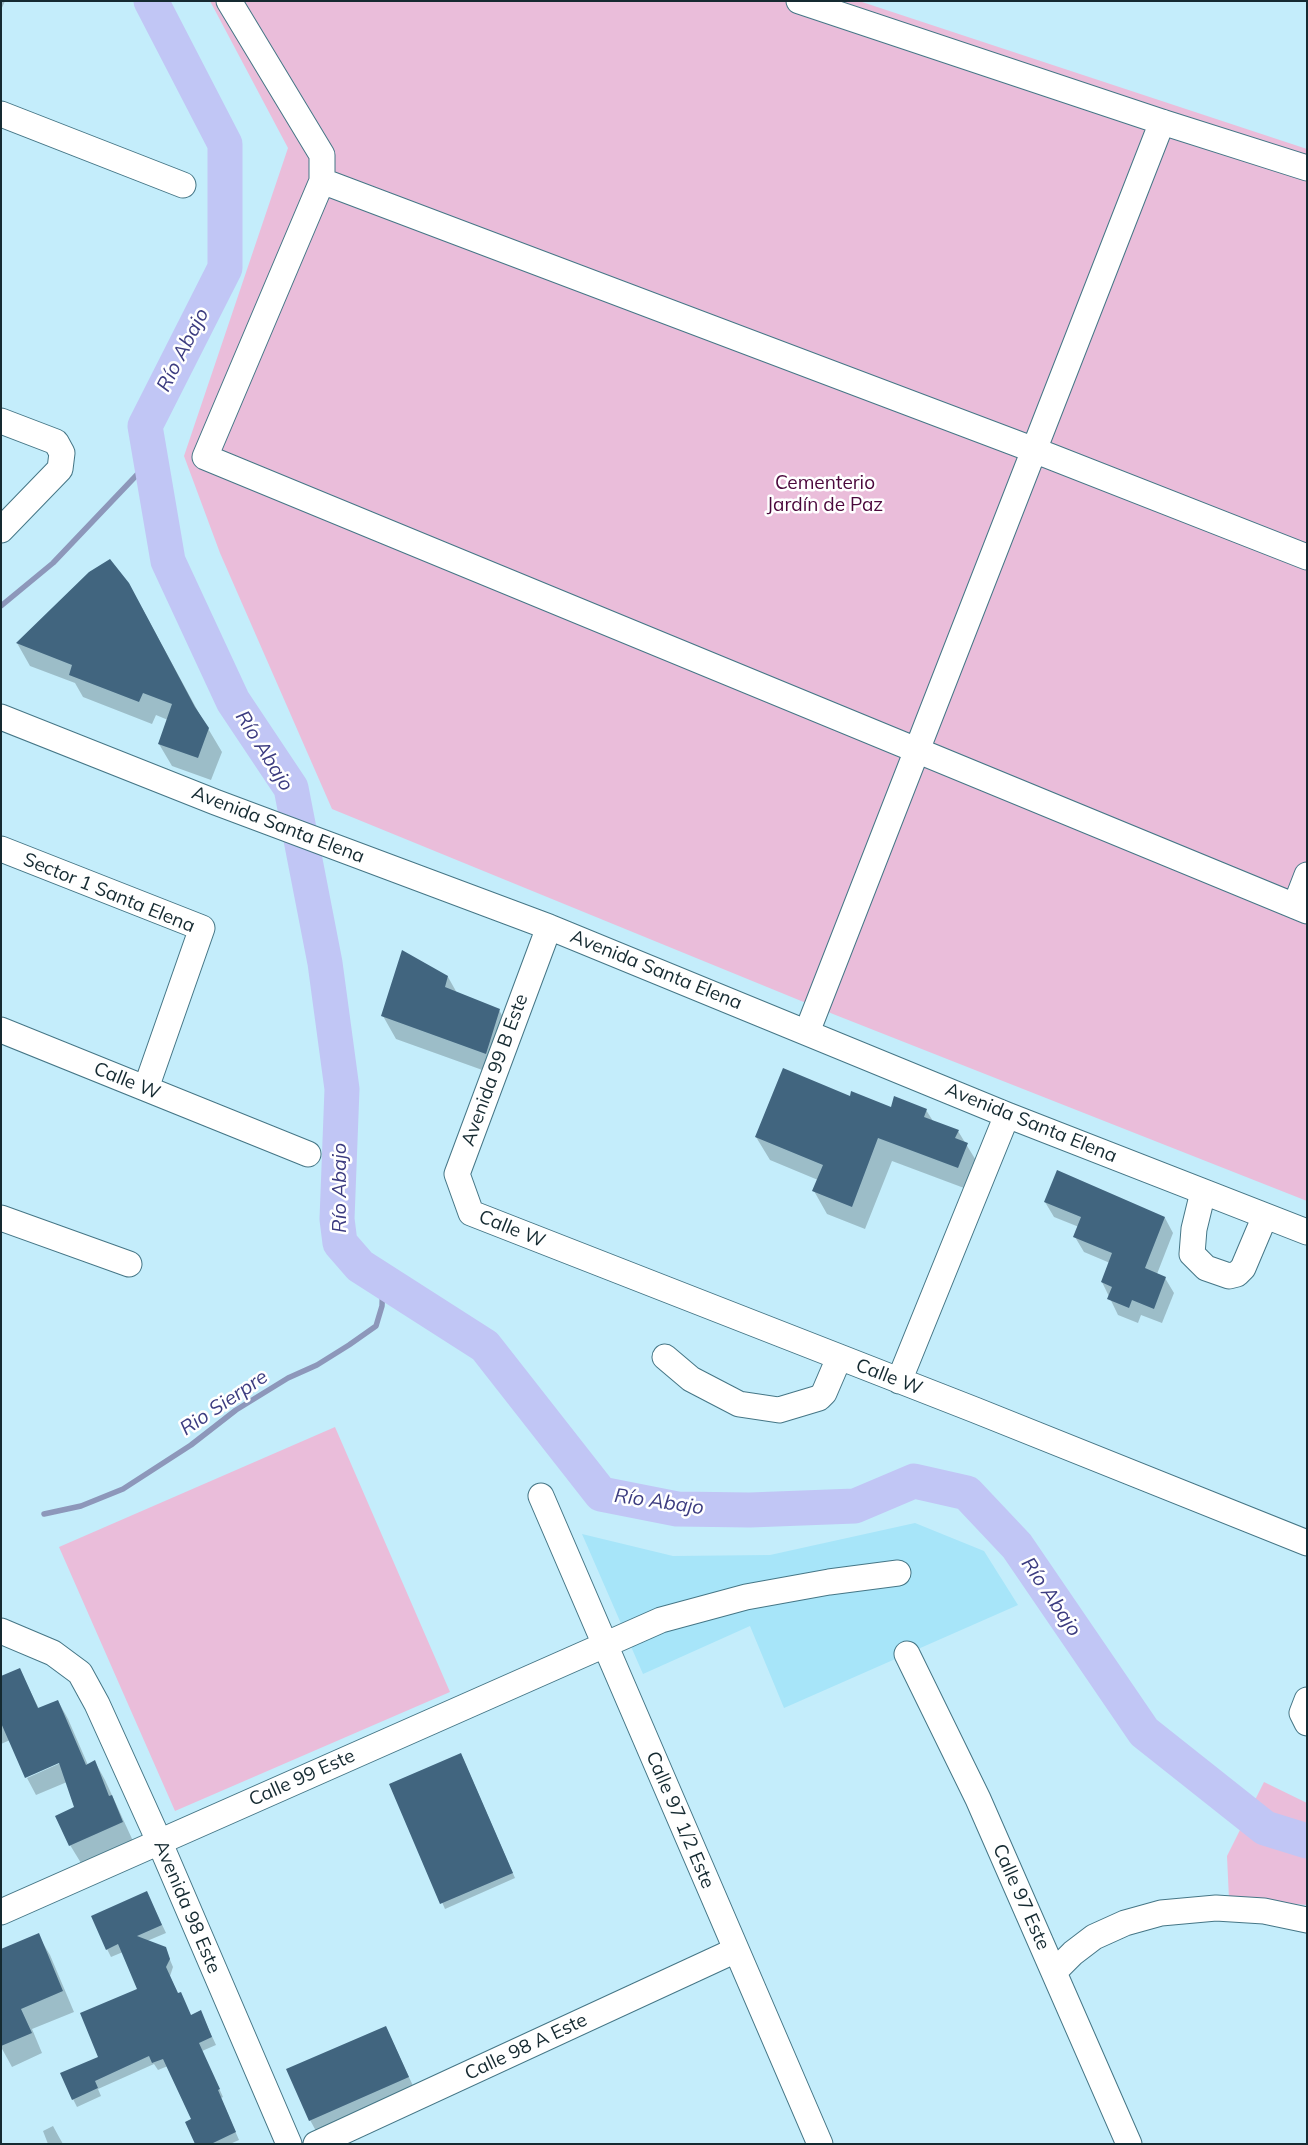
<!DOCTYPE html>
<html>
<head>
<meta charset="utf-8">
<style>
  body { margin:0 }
  #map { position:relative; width:1308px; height:2145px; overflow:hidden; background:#c4edfb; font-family:Mulish,sans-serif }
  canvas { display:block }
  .frame { position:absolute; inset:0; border:2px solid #152a31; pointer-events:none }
</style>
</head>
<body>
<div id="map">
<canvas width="1308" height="2145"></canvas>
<div class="frame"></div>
</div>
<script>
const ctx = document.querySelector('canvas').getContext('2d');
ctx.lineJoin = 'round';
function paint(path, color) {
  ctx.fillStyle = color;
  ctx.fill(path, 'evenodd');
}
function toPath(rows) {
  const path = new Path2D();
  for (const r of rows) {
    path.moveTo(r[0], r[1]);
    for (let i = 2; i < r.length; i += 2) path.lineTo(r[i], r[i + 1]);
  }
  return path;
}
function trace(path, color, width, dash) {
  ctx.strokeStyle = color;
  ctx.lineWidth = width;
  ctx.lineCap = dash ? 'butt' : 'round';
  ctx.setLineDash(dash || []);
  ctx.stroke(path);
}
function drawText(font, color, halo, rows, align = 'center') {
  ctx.font = font + ' Mulish,sans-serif';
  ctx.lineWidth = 5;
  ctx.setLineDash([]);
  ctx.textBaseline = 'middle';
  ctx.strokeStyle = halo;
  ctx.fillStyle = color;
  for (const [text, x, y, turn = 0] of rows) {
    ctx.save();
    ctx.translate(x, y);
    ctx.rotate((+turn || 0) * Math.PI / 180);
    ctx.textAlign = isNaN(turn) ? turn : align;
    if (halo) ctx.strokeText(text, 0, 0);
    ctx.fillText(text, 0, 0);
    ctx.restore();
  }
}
const built = toPath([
  [915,1523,984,1551,1018,1605,784,1708,750,1626,643,1674,582,1534,673,1556,770,1555]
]);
const green = toPath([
  [210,1,859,1,1307,149,1307,1201,833,1014,332,809,220,553,184,456,288,148],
  [335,1427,450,1692,175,1811,59,1547],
  [1264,1782,1307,1803,1307,1905,1229,1899,1227,1856]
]);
const shadow = toPath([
  [1,1,5,1,1,10],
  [142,608,200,715,222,752,211,780,172,766,159,744,168,720,156,715,152,724,83,697,75,683,30,666,17,643],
  [448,977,457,993,499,1010,512,1033,499,1076,396,1039,383,1016],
  [850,1097,891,1108,926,1110,933,1121,958,1131,980,1167,972,1191,892,1161,865,1229,827,1214,814,1191,818,1180,770,1160,756,1137],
  [1045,1202,1165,1218,1173,1233,1157,1274,1165,1278,1174,1293,1162,1323,1141,1315,1138,1323,1118,1315,1102,1282,1110,1263,1084,1252,1075,1237,1079,1227,1054,1217],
  [20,1670,39,1709,58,1701,68,1719,88,1765,95,1762,105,1780,133,1841,81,1863,70,1845,76,1807,67,1782,36,1795,27,1778,65,1761,10,1740,1,1744,1,1678],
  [461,1754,515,1878,445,1909,390,1784],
  [147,1893,166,1933,147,1941,165,1948,173,1967,170,1976,178,1995,191,2016,204,2019,216,2045,202,2051,223,2097,221,2098,239,2140,230,2144,196,2144,192,2120,168,2066,158,2070,154,2064,98,2089,101,2096,77,2107,73,2099,139,1990,123,1952,111,1957,107,1949],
  [38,1935,50,1955,74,2012,32,2029,42,2053,12,2067,1,2047,1,1951],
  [391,2038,414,2088,316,2131,310,2120],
  [53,2126,59,2137,63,2144,48,2144,43,2131]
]);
const stream = toPath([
  [1,606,53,563,151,460],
  [44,1514,81,1506,123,1489,191,1445,236,1410,288,1378,317,1365,349,1345,376,1326,382,1306,383,1280]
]);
const river = toPath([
  [151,1,225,144,225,268,145,426,168,561,233,701,291,788,325,963,342,1089,337,1219,340,1243,360,1266,485,1346,601,1494,677,1509,750,1510,855,1506,914,1481,967,1493,1017,1546,1144,1732,1265,1828,1307,1841]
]);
const building = toPath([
  [110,559,129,583,195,707,209,728,198,758,158,744,172,704,143,693,139,702,69,675,72,665,16,643,89,572],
  [402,950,448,976,445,987,500,1009,486,1054,381,1016],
  [783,1068,850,1096,851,1091,891,1107,894,1096,927,1109,924,1117,959,1130,955,1138,968,1143,958,1168,878,1138,852,1207,812,1191,823,1165,755,1137],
  [1057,1170,1165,1217,1145,1268,1166,1277,1154,1309,1132,1300,1129,1308,1107,1299,1112,1287,1101,1282,1112,1253,1073,1237,1081,1217,1044,1202],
  [20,1668,38,1708,58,1700,86,1765,95,1760,109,1796,112,1795,123,1822,69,1846,55,1816,74,1807,59,1763,25,1778,1,1723,1,1676],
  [461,1753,513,1873,440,1904,389,1784],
  [147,1891,162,1925,137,1936,166,1947,170,1959,166,1967,178,1993,181,1992,191,2015,201,2010,212,2037,199,2043,220,2089,218,2090,236,2132,211,2144,195,2144,185,2122,191,2119,163,2059,152,2063,149,2056,95,2081,98,2088,72,2100,60,2073,98,2057,80,2013,137,1989,118,1944,106,1950,91,1916],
  [39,1933,63,1991,21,2009,32,2033,1,2046,1,1949],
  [386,2026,409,2077,309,2121,286,2069]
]);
const minor = toPath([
  [229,1,322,155,322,181,205,457,1307,911],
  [799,1,1162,122,1307,168],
  [1,114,183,185],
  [322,181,1034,450,1307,557],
  [1,421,56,442,62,453,60,469,1,530],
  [1,717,215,802,549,927,1007,1115,1307,1232],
  [1,849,202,928,146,1088],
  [1295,906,1307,875],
  [549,927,457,1174,471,1213,975,1410,1307,1543],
  [1,1030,308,1154],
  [807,1032,1162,122],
  [1203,1192,1194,1229,1192,1254,1206,1268,1229,1276,1237,1274,1243,1268,1265,1216],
  [1,1218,129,1264],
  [665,1357,691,1379,739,1404,779,1410,819,1398,824,1393,839,1358],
  [899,1381,1007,1115],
  [541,1496,820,2144],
  [1,1631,53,1653,80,1673,97,1704,159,1841,289,2144],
  [907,1654,978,1799,1129,2144],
  [1307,1700,1302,1713,1307,1723],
  [1,1912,661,1620,746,1597,829,1582,898,1573],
  [1054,1972,1073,1953,1094,1937,1125,1923,1161,1913,1216,1908,1264,1911,1307,1920],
  [316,2144,736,1950]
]);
const parkNames = [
  ["Cementerio",825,483],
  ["Jardín de Paz",825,505]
];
const streetNames = [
  ["Avenida Santa Elena",278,825,21],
  ["Sector 1 Santa Elena",109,893,22],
  ["Avenida Santa Elena",656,970,22],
  ["Avenida 99 B Este",495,1070,-70],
  ["Calle W",127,1081,22],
  ["Avenida Santa Elena",1031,1123,22],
  ["Calle W",512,1229,22],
  ["Calle W",889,1377,21],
  ["Calle 99 Este",302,1778,-24],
  ["Calle 97 1/2 Este",680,1820,67],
  ["Calle 97 Este",1021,1897,66],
  ["Avenida 98 Este",187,1907,67],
  ["Calle 98 A Este",526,2047,-25]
];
const waterNames = [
  ["Río Abajo",183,350,-63],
  ["Río Abajo",264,751,58],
  ["Río Abajo",340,1188,-90],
  ["Rio Sierpre",224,1403,-34],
  ["Río Abajo",659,1502,8],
  ["Río Abajo",1051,1597,56]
];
paint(built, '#a7e5f9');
paint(green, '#eabdda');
paint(shadow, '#0003');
trace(stream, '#8d97ba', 5.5);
trace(river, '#c1c6f5', 35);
paint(building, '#41657f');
trace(minor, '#457686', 27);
trace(minor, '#fff', 25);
drawText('19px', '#4b083c', '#fff', parkNames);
drawText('19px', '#152a31', '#fff', streetNames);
drawText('italic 20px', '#3c3c80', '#fff', waterNames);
</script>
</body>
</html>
